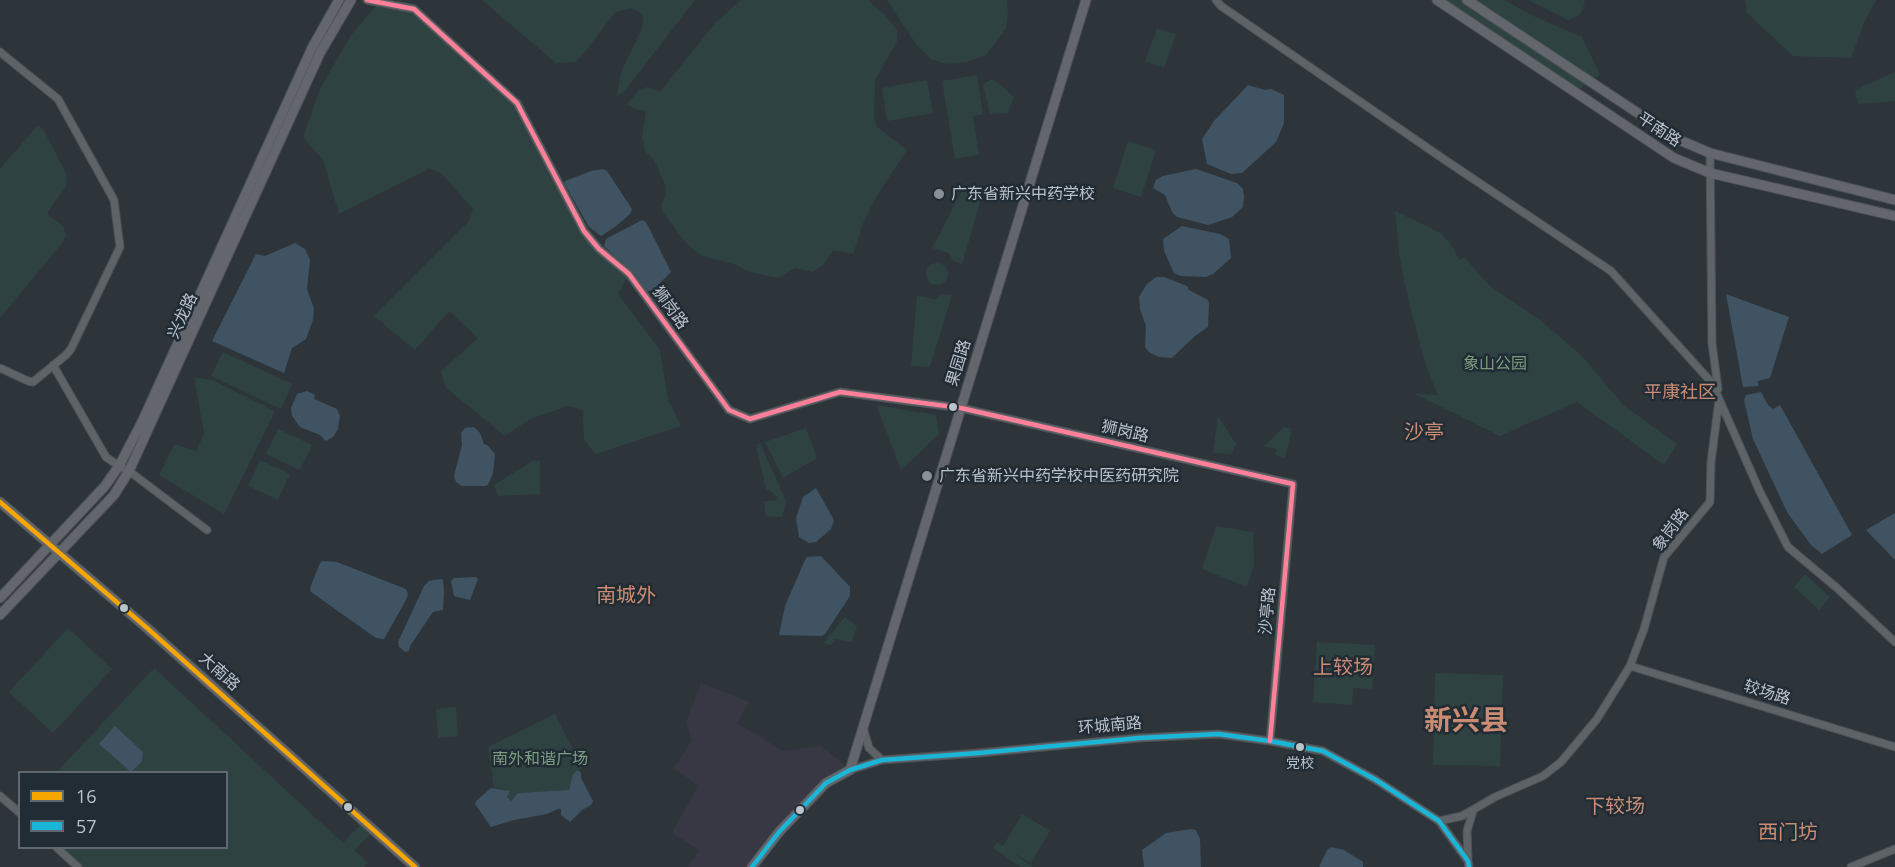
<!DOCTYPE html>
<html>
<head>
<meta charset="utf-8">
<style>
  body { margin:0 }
  #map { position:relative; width:1895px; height:867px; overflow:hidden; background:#2e353a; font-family:"Open Sans",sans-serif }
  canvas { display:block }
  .legend { position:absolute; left:18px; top:771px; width:210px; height:78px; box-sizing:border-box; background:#222c35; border:2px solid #5f6871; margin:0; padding:8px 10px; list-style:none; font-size:18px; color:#bac2ca }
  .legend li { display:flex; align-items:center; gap:12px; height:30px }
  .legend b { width:30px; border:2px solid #5f6871 }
</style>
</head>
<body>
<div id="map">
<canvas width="1895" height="867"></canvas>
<ul class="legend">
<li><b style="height:8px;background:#f7a600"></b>16</li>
<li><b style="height:8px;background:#1ab6d8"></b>57</li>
</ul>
</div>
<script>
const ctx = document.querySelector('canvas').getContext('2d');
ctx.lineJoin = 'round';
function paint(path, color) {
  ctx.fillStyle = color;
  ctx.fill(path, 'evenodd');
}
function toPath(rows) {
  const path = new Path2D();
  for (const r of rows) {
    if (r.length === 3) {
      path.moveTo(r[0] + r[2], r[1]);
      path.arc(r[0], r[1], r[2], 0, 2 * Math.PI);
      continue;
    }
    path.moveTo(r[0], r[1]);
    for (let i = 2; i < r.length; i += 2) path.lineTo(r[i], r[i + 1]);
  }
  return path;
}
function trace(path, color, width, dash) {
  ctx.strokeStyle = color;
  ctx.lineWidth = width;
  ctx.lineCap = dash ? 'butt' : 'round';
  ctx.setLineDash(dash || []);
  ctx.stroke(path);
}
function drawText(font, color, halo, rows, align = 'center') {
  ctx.font = font + ' "Open Sans","Noto Sans SC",sans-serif';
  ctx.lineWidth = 5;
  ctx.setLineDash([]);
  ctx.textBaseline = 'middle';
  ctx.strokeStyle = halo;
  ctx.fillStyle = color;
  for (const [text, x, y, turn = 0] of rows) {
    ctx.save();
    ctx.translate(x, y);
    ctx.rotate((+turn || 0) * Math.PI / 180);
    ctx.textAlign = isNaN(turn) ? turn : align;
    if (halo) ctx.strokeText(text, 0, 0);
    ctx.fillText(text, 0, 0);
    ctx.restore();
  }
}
const medical = toPath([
  [701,683,749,702,737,723,783,751,821,746,850,770,826,783,752,867,688,867,699,850,672,833,698,786,674,768,692,740,686,722]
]);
const green = toPath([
  [482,0,695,0,623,93,617,95,621,72,641,30,644,18,640,12,631,8,615,12,585,52,575,62,556,63],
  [741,0,868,0,884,14,897,30,897,41,875,80,874,117,877,127,907,150,876,197,864,221,853,254,833,250,823,265,813,272,795,268,778,278,747,271,737,265,702,256,686,243,662,211,661,205,666,195,665,184,654,160,645,151,642,137,646,111,635,109,627,104,640,89,648,87,660,92,716,22],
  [887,0,1007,0,1008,11,1006,29,986,55,967,62,946,64,931,59,916,44],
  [1437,0,1505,0,1529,14,1582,37,1600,75,1575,92],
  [1528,0,1584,0,1585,2,1582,11,1577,16,1568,20],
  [1745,0,1876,0,1864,23,1851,58,1793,56,1747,13],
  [380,2,414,9,517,103,584,231,629,274,618,294,660,350,668,399,681,426,596,454,584,440,583,410,568,406,530,419,505,436,445,387,441,371,478,338,449,311,415,350,374,316,469,221,473,209,440,172,429,169,339,214,323,160,303,137,320,89,351,35],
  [1157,28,1176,34,1164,68,1145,61],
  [1895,72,1895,101,1858,104,1855,90],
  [977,75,983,114,973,116,979,155,955,159,942,81],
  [993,79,1014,97,1008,113,990,114,983,84],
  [927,80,933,113,887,121,882,88],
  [38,125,43,129,67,175,66,187,48,211,48,215,63,226,66,235,63,242,0,318,0,169],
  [1128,141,1156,150,1141,197,1113,188],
  [964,187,982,196,962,264,953,261,949,253,932,248],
  [1395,211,1441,233,1454,249,1459,260,1464,257,1490,286,1540,320,1582,356,1623,405,1677,444,1664,465,1577,402,1500,436,1415,394,1438,395,1426,366,1409,303,1399,254],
  [937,274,11],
  [942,294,952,295,930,367,911,366,917,296,936,299],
  [223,352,292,384,281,409,211,376],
  [194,377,212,380,275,411,224,514,159,475,174,444,196,451,204,434],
  [876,405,936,415,939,434,901,470],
  [1218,416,1236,444,1231,454,1213,453],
  [1284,427,1292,429,1285,458,1275,455,1277,449,1264,446],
  [806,428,817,458,783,478,765,442],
  [278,429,312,445,300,470,266,454],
  [760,443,786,501,782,517,766,516,764,501,776,501,777,497,771,491,766,489,756,445],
  [260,460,290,474,278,500,248,486],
  [534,460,540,461,540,494,498,496,494,485],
  [1216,526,1253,532,1254,565,1247,587,1202,569],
  [1805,574,1830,597,1819,610,1794,587],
  [845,617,857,626,852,642,835,639,831,645,823,643],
  [68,628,112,669,53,733,9,692],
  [1317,642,1375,645,1372,689,1353,688,1352,705,1313,702],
  [154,668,343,843,364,821,374,830,354,850,368,863,364,867,78,867,57,848,226,848,226,772,57,772],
  [1435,673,1503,675,1500,766,1433,765],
  [456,707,458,736,438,738,436,709],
  [555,714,582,768,573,774,570,790,518,793,511,801,507,798,510,791,494,787,488,747],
  [1022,814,1050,831,1031,863,1010,851,1033,867,1021,867,993,848,997,842,1003,846]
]);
const water = toPath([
  [1248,85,1265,90,1271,89,1284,95,1284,123,1276,142,1242,173,1231,174,1207,164,1202,139,1214,121],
  [603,169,607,171,632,209,630,214,615,227,601,236,589,227,564,183,565,181,591,171],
  [1196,169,1237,183,1243,189,1244,197,1243,207,1232,217,1208,225,1177,217,1172,212,1165,195,1153,188,1156,180,1163,176],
  [642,220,646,222,671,272,654,289,647,292,632,273,604,246,606,239],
  [1182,226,1220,234,1229,239,1231,258,1213,274,1206,277,1181,276,1174,273,1164,251,1163,239],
  [295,243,305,249,310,260,307,289,314,309,313,320,306,339,292,348,284,373,212,341,256,254,265,256],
  [1156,277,1164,277,1187,286,1189,290,1208,300,1209,303,1208,327,1195,336,1172,358,1159,357,1150,353,1145,347,1146,326,1140,309,1139,297,1147,284],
  [1726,294,1789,317,1770,378,1758,381,1758,386,1743,387],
  [307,391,315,395,314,399,337,409,340,416,338,429,333,437,326,441,320,435,300,427,292,416,291,408,297,394],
  [1761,392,1768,405,1773,409,1780,405,1852,535,1822,554,1811,545,1787,512,1753,439,1744,400,1746,395],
  [474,427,480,433,484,444,487,445,495,454,493,473,488,485,485,486,462,486,456,482,454,476,462,445,461,433,465,428],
  [816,488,834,520,831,529,816,542,809,543,799,537,796,518,803,497],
  [1895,513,1895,560,1866,530],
  [821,556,850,587,850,596,825,634,822,636,779,635,785,606,805,560,807,557],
  [322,561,337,562,406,589,408,594,406,600,384,639,376,638,311,592,310,588,320,563],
  [454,578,476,577,478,579,470,600,454,596,451,581],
  [441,579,443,580,444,592,443,610,433,612,410,646,409,651,405,652,399,647,398,642,424,586,429,581],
  [115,726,143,752,142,761,131,772,99,744],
  [578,770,581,773,581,778,593,801,591,805,582,810,570,822,561,815,561,809,558,809,547,814,514,820,491,827,475,804,476,801,491,788,510,791,507,797,511,801,518,793,569,790,573,774],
  [1191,829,1196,830,1200,839,1201,867,1144,867,1142,850,1166,833],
  [1331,847,1344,850,1363,862,1363,867,1319,867,1327,850]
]);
const street = toPath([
  [367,0,414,9,517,103,584,231,599,249,629,274,729,410,750,419,840,392,961,408,1293,484,1270,741],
  [1216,0,1221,6,1445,160,1611,271,1712,383,1760,492,1788,547,1837,588,1895,642],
  [0,52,58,99,114,200,120,247,71,349,66,355,33,382,28,381,0,368],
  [1710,153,1712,343,1718,389],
  [53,365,106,457,119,466,129,471,207,530],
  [1630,666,1895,747],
  [863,727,869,748,882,760],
  [850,770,882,760,979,753,1139,738,1218,734,1270,741,1323,751,1376,780,1439,821,1468,861,1469,867],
  [0,796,20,813],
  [1439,821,1462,816,1495,797,1543,776,1561,762,1597,719,1630,666,1644,629,1664,557,1710,502,1711,462,1719,400],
  [57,848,78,867],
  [1468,858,1467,831,1473,811],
  [1851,867,1895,849]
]);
const secondary = toPath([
  [1437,0,1674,158,1710,173,1895,216],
  [1467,0,1677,139,1710,153,1895,200],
  [0,502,147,628,415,867],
  [0,598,105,486,119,466,142,422,312,48,339,0],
  [0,615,114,495,129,471,320,53,351,0],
  [752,867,779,832,826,783,850,770,1086,0]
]);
const bus1 = toPath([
  [0,502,147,628,415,867]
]);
const bus2 = toPath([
  [752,867,779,832,826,783,850,770,882,760,979,753,1139,738,1218,734,1270,741,1323,751,1376,780,1439,821,1468,861,1469,867]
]);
const bus3 = toPath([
  [367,0,414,9,517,103,584,231,599,249,629,274,729,410,750,419,840,392,961,408,1293,484,1270,741]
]);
const markers = [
  [939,194,6,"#899198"],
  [953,407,5,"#bac2ca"],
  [927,476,6,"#899198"],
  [124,608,5,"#bac2ca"],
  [1300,747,5,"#bac2ca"],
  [348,807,5,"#bac2ca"],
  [800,810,5,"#bac2ca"]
];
const busNames = [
  ["党校",1300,764]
];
const streetNames = [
  ["平南路",1659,130,33],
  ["狮岗路",670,308,54],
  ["兴龙路",183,316,-65],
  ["果园路",959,363,-73],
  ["狮岗路",1125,432,13],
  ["象岗路",1671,530,-53],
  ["沙亭路",1268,611,-85],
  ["大南路",219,672,42],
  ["较场路",1767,693,17],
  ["环城南路",1110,726,-5]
];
const poiNames = [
  ["广东省新兴中药学校",951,194],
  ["广东省新兴中药学校中医药研究院",939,476]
];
const parkNames = [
  ["象山公园",1495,364],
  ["南外和谐广场",540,759]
];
const neighbourhoodNames = [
  ["平康社区",1680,393]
];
const quarterNames = [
  ["沙亭",1424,433],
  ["南城外",626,596],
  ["上较场",1343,668],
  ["下较场",1615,807],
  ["西门坊",1788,833]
];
const townNames = [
  ["新兴县",1466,722]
];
paint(medical, '#373843');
paint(green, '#2e4241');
paint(water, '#3f5362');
trace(street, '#4c5155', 9);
trace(secondary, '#4c5155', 11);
trace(street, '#5e6368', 7);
trace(secondary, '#63676d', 9);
trace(bus1, '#f7a600', 4.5);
trace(bus2, '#1ab6d8', 4.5);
trace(bus3, '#ff8098', 4.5);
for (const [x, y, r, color] of markers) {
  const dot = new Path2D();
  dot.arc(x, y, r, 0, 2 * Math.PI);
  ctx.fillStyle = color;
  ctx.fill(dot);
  trace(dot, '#222c35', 2);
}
drawText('14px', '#bac2ca', '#222c35', busNames);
drawText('16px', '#bac2ca', '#222c35', streetNames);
drawText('16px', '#bac2ca', '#222c35', poiNames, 'left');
drawText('16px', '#7b9d7e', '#222c35', parkNames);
drawText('18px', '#ca8d74', '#222c35', neighbourhoodNames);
drawText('20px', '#ca8d74', '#222c35', quarterNames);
drawText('bold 28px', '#ca8d74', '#222c35', townNames);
</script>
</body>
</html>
